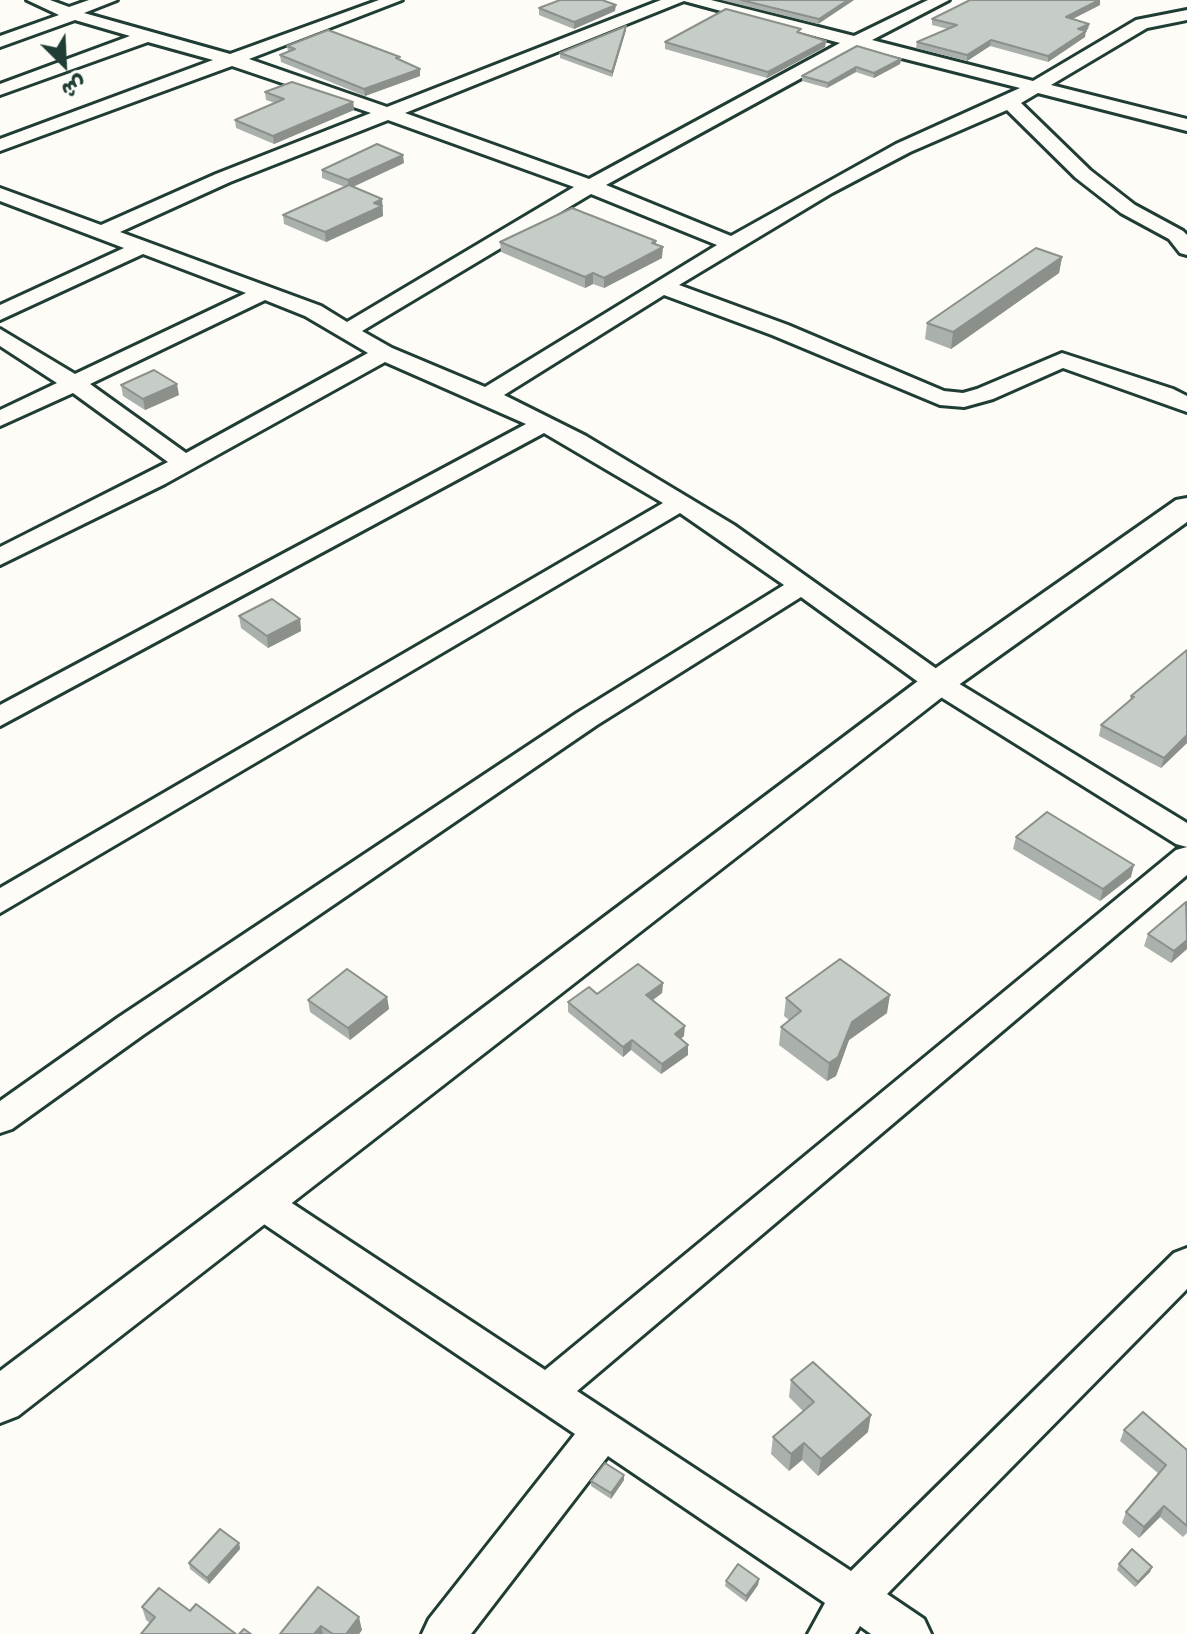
<!DOCTYPE html>
<html>
<head>
<meta charset="utf-8">
<style>
  body { margin:0 }
  #map { position:relative; width:1187px; height:1634px; overflow:hidden; background:#fdfcf7; font-family:"Architects Daughter","Playpen Sans Arabic",sans-serif }
  canvas { display:block }
  .north { position:absolute; left:24px; top:24px; width:80px; height:80px; -webkit-text-stroke:6px #fdfcf7; paint-order:stroke; rotate:156deg; font-size:22px; font-weight:700; line-height:32px; text-align:center; color:#1f3d34 }
  .north::after { content:''; display:block; margin:auto; width:28px; height:36px; background:#1f3d34; clip-path:polygon(50% 0,100% 100%,50% 72%,0 100%) }
</style>
</head>
<body>
<div id="map">
<canvas width="1187" height="1634"></canvas>
<div class="north">ش</div>
</div>
<script>
const ctx = document.querySelector('canvas').getContext('2d');
ctx.lineJoin = 'round';
function toPath(rows) {
  const path = new Path2D();
  for (const r of rows) {
    path.moveTo(r[0], r[1]);
    for (let i = 2; i < r.length; i += 2) path.lineTo(r[i], r[i + 1]);
  }
  return path;
}
function trace(path, color, width, dash) {
  ctx.strokeStyle = color;
  ctx.lineWidth = width;
  ctx.lineCap = dash ? 'butt' : 'round';
  ctx.setLineDash(dash || []);
  ctx.stroke(path);
}
function paint(path, color) {
  ctx.fillStyle = color;
  ctx.fill(path, 'evenodd');
}
const minor = toPath([
  [27,0,50,0,69,7,89,0,117,0,84,13,230,54,379,0,402,0,249,59,387,107,661,0,711,0,854,36,928,0,949,0,872,40,1033,81,1136,20,1187,10,1187,20,1147,28,1051,85,1187,119,1187,131,1038,93,1021,103,1090,170,1135,205,1183,231,1187,235,1187,255,1180,253,1169,239,1121,213,1076,178,1007,110,910,152,832,193,679,285,788,325,944,391,963,393,977,389,1062,353,1173,389,1187,396,1187,412,1063,368,993,399,964,407,940,405,772,335,664,295,504,395,586,436,734,525,948,677,1187,823,1187,875,577,1391,851,1571,1174,1253,1187,1248,1187,1289,887,1594,924,1619,931,1634,871,1634,860,1626,855,1634,808,1634,825,1603,608,1456,471,1634,422,1634,429,1619,575,1434,249,1214,244,1203,249,1192,262,1188,275,1192,545,1370,1176,850,1187,847,1176,844,928,689,801,597,597,725,143,1035,12,1129,0,1133,0,1101,119,1017,577,713,784,585,680,513,0,913,0,888,663,503,544,433,0,726,0,705,526,424,385,362,165,484,0,565,0,547,168,462,73,393,0,426,0,410,57,383,0,346,0,329,75,374,246,293,143,254,0,320,0,305,124,248,0,201,0,188,101,225,216,174,371,113,232,66,0,151,0,139,213,60,148,42,0,95,0,84,130,36,75,20,0,47,0,36,59,15,27,0],
  [684,1,840,43,589,179,405,113,684,1],
  [858,47,1020,88,896,144,731,236,606,185,858,47],
  [388,120,574,187,347,322,321,306,120,232,230,182,388,120],
  [591,194,717,245,485,387,392,348,362,331,591,194],
  [265,300,305,316,368,353,186,453,90,384,265,300]
]);
const tertiary = toPath([
  [1187,498,1187,522,950,691,18,1416,0,1423,0,1371,926,675,1176,500,1187,498]
]);
const wall = toPath([
  [721,0,854,0,818,24],
  [1100,5,1072,19,1089,24,1088,29,1085,31,1085,37,1048,62,990,46,967,61,916,48,917,42,948,29,932,25,932,19],
  [539,8,615,11,574,29,539,15],
  [626,26,626,30,612,77,560,58,560,53],
  [801,33,826,41,825,47,767,78,665,49,665,42],
  [287,46,401,61,420,69,420,76,365,96,281,62,280,55,288,52],
  [901,59,900,64,874,78,856,72,827,88,802,81,802,76],
  [265,92,353,102,354,110,274,144,236,128,235,120,275,103,266,100],
  [404,163,353,187,382,199,383,216,326,242,284,224,283,215,345,187,322,178,322,170],
  [500,242,655,244,662,258,604,288,593,284,585,288,501,252],
  [1062,257,1059,273,951,349,925,339,927,323],
  [121,385,179,395,145,410,123,396],
  [239,616,300,619,301,631,268,648,241,628],
  [1187,650,1187,743,1161,768,1099,736,1101,725,1129,702,1131,696],
  [1016,837,1131,877,1100,901,1013,849],
  [1187,903,1187,949,1171,963,1144,946,1148,934],
  [663,983,662,993,653,1000,684,1036,681,1039,688,1055,661,1074,631,1050,623,1057,568,1012,568,1002,597,994],
  [387,997,389,1009,350,1040,310,1012,308,1000],
  [786,998,887,1013,849,1040,836,1076,827,1081,779,1045,781,1027,789,1020,784,1016],
  [791,1380,868,1432,818,1476,802,1460,789,1471,771,1454,773,1437,803,1411,789,1397],
  [1124,1430,1187,1450,1187,1533,1183,1537,1160,1517,1139,1538,1122,1523,1126,1512,1159,1474,1120,1441],
  [624,1480,611,1499,591,1486,591,1481],
  [239,1543,240,1549,209,1584,190,1569,189,1563],
  [1119,1564,1152,1567,1150,1572,1135,1587,1117,1570],
  [759,1579,758,1585,746,1602,725,1586,726,1581],
  [318,1587,362,1630,359,1634,280,1634],
  [142,1607,190,1611,150,1623,146,1620]
]);
const shadedWall = toPath([
  [848,0,854,0,818,24,819,19],
  [1099,0,1100,0,1100,5,1065,23,1066,17],
  [616,5,615,11,574,29,574,22],
  [1089,24,1088,29,1077,35,1078,29],
  [626,26,626,30,612,77,612,72],
  [1086,31,1085,37,1048,62,1048,56],
  [991,40,990,46,967,61,967,55],
  [826,41,825,47,767,78,768,72],
  [901,59,900,64,874,78,874,73],
  [856,67,856,72,827,88,828,83],
  [420,69,420,76,365,96,364,89],
  [353,102,354,110,274,144,273,136],
  [403,155,404,163,348,189,348,180],
  [382,199,383,216,326,242,325,232],
  [656,241,655,251,663,247,662,258,604,288,604,278],
  [1062,257,1059,273,951,349,953,332],
  [593,273,593,284,585,288,585,277],
  [177,384,179,395,145,410,143,399],
  [300,619,301,631,268,648,267,636],
  [1187,735,1187,743,1161,768,1164,758],
  [1134,865,1131,877,1100,901,1103,889],
  [1187,940,1187,949,1171,963,1174,951],
  [663,983,662,993,646,1005,646,995],
  [890,995,887,1013,849,1040,836,1076,827,1081,829,1063,852,1022],
  [387,997,389,1009,350,1040,348,1028],
  [685,1026,684,1036,674,1044,675,1034],
  [632,1040,631,1050,623,1057,623,1047],
  [688,1045,688,1055,661,1074,662,1064],
  [871,1415,868,1432,818,1476,821,1459],
  [804,1443,802,1460,789,1471,791,1454],
  [624,1475,624,1480,611,1499,611,1493],
  [1164,1506,1160,1517,1139,1538,1144,1527],
  [239,1543,240,1549,209,1584,207,1578],
  [1152,1567,1150,1572,1135,1587,1138,1582],
  [759,1579,758,1585,746,1602,746,1596],
  [359,1617,362,1630,359,1634,346,1634],
  [321,1626,323,1634,314,1634]
]);
const building = toPath([
  [560,0,602,0,616,5,574,22,539,8,560,0],
  [741,0,848,0,819,19,741,0],
  [970,0,1099,0,1066,17,1089,24,1078,29,1086,31,1048,56,991,40,967,55,917,42,957,25,932,19,970,0],
  [726,9,801,29,797,32,826,41,768,72,665,42,726,9],
  [626,26,612,72,560,53,626,26],
  [328,30,400,57,396,58,420,69,364,89,280,55,295,49,287,46,328,30],
  [857,46,901,59,874,73,856,67,828,83,802,76,857,46],
  [292,82,353,102,273,136,235,120,284,99,265,92,292,82],
  [377,144,403,155,348,180,322,170,377,144],
  [349,185,382,199,374,203,382,206,325,232,283,215,349,185],
  [572,208,656,241,652,243,663,247,604,278,593,273,585,277,500,242,572,208],
  [1036,248,1062,257,953,332,927,323,1036,248],
  [154,370,177,384,143,399,121,385,154,370],
  [272,599,300,619,267,636,239,616,272,599],
  [1187,650,1187,735,1164,758,1101,725,1134,697,1131,696,1187,650],
  [1047,812,1134,865,1103,889,1016,837,1047,812],
  [1186,902,1187,940,1174,951,1148,934,1186,902],
  [840,959,890,995,852,1022,838,1057,829,1063,781,1027,801,1011,786,998,840,959],
  [638,964,663,983,646,995,685,1026,675,1034,688,1045,662,1064,632,1040,623,1047,568,1002,589,987,597,994,638,964],
  [347,969,387,997,348,1028,308,1000,347,969],
  [813,1362,871,1415,821,1459,804,1443,791,1454,773,1437,814,1402,791,1380,813,1362],
  [1143,1412,1187,1450,1187,1526,1164,1506,1144,1527,1126,1512,1166,1465,1124,1430,1143,1412],
  [605,1463,624,1475,611,1493,591,1481,605,1463],
  [220,1529,239,1543,207,1578,189,1563,220,1529],
  [1132,1549,1152,1567,1138,1582,1119,1564,1132,1549],
  [738,1564,759,1579,746,1596,726,1581,738,1564],
  [318,1587,359,1617,346,1634,333,1634,321,1626,314,1634,280,1634,318,1587],
  [159,1588,190,1611,196,1604,236,1634,141,1634,155,1617,142,1607,159,1588],
  [244,1629,251,1634,239,1634,244,1629]
]);
trace(minor, '#1f3d34', 6);
trace(tertiary, '#1f3d34', 6);
paint(minor, '#fdfcf7');
paint(tertiary, '#fdfcf7');
paint(wall, '#aab0ab');
paint(shadedWall, '#8b908b');
paint(building, '#c6cdc7');
trace(building, '#8b908b', 2);
</script>
</body>
</html>
